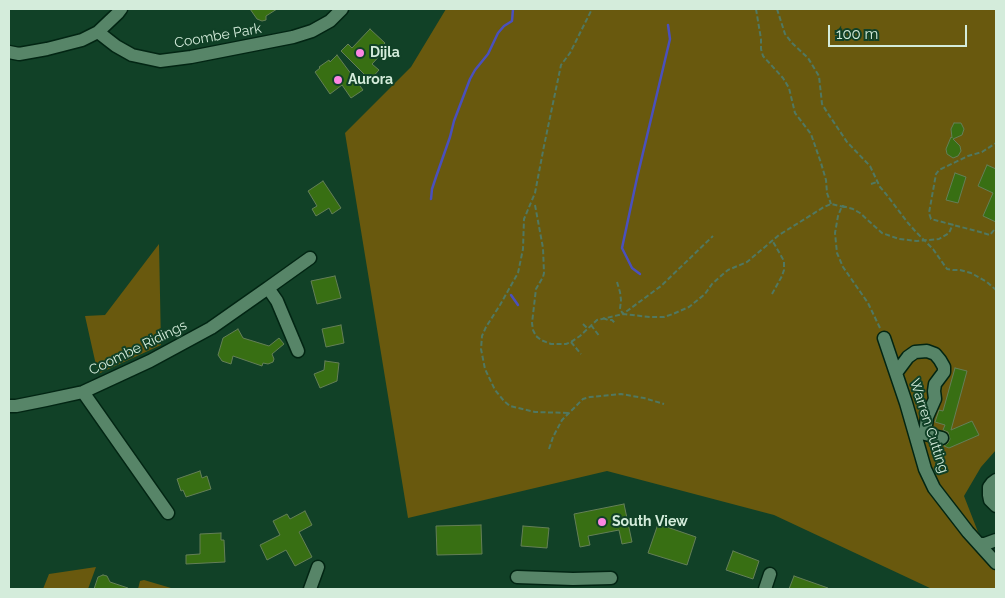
<!DOCTYPE html>
<html>
<head>
<meta charset="utf-8">
<style>
  body { margin:0 }
  #map { position:relative; width:1005px; height:598px; overflow:hidden; background:#114127; font-family:Raleway,sans-serif }
  canvas { display:block }
  .frame { position:absolute; inset:0; border:10px solid #d4ecdb; pointer-events:none }
  .scale { position:absolute; left:828px; top:25px; width:139px; height:22px; box-sizing:border-box; border:2px solid #d4ecdb; border-top:0; padding-left:6px; font-size:15px; line-height:18px; white-space:nowrap; color:#d4ecdb; -webkit-text-stroke:4px #114127; paint-order:stroke }
</style>
</head>
<body>
<div id="map">
<canvas width="1005" height="598"></canvas>
<div class="frame"></div>
<div class="scale">100 m</div>
</div>
<script>
const ctx = document.querySelector('canvas').getContext('2d');
ctx.lineJoin = 'round';
function paint(path, color) {
  ctx.fillStyle = color;
  ctx.fill(path, 'evenodd');
}
function toPath(rows) {
  const path = new Path2D();
  for (const r of rows) {
    path.moveTo(r[0], r[1]);
    for (let i = 2; i < r.length; i += 2) path.lineTo(r[i], r[i + 1]);
  }
  return path;
}
function trace(path, color, width, dash) {
  ctx.strokeStyle = color;
  ctx.lineWidth = width;
  ctx.lineCap = dash ? 'butt' : 'round';
  ctx.setLineDash(dash || []);
  ctx.stroke(path);
}
function drawText(font, color, halo, rows, align = 'center') {
  ctx.font = font + ' Raleway,sans-serif';
  ctx.lineWidth = 4;
  ctx.setLineDash([]);
  ctx.textBaseline = 'middle';
  ctx.strokeStyle = halo;
  ctx.fillStyle = color;
  for (const [text, x, y, turn = 0] of rows) {
    ctx.save();
    ctx.translate(x, y);
    ctx.rotate((+turn || 0) * Math.PI / 180);
    ctx.textAlign = isNaN(turn) ? turn : align;
    if (halo) ctx.strokeText(text, 0, 0);
    ctx.fillText(text, 0, 0);
    ctx.restore();
  }
}
const green = toPath([
  [446,9,996,9,996,450,981,467,964,496,978,532,996,562,996,589,932,589,774,515,607,471,408,518,345,133,411,67],
  [159,244,161,345,98,374,85,316,105,315],
  [96,567,88,589,43,589,49,574],
  [144,580,171,588,171,589,138,589,140,581]
]);
const stream = toPath([
  [431,199,432,189,436,177,450,137,454,121,470,79,475,70,488,54,498,33,504,26,512,21,513,9],
  [640,274,632,268,622,248,637,178,670,39,668,25],
  [511,295,518,305]
]);
const building = toPath([
  [250,9,277,9,266,16,266,20,262,21,257,19,250,9],
  [370,29,385,43,383,45,387,48,372,64,379,70,370,80,341,51,348,44,352,48,370,29],
  [337,55,363,90,351,98,342,85,330,94,315,72,320,68,319,67,329,60,330,62,337,55],
  [954,123,961,123,964,129,962,135,953,139,960,146,961,151,958,156,953,158,947,154,946,149,951,137,952,138,951,129,954,123],
  [987,165,996,169,996,222,983,216,993,193,978,186,987,165],
  [955,173,966,177,958,203,946,200,955,173],
  [323,181,341,208,332,214,329,208,316,216,312,209,317,206,308,191,323,181],
  [335,276,341,298,317,304,311,281,335,276],
  [341,325,344,343,326,347,322,329,341,325],
  [238,329,243,338,269,346,279,338,284,344,272,354,274,359,273,362,268,364,263,363,262,366,233,356,231,364,222,361,218,355,223,338,238,329],
  [325,361,339,363,337,381,320,388,314,374,324,370,325,361],
  [955,368,967,371,951,430,972,421,979,435,949,448,944,446,948,443,950,439,948,432,943,430,945,425,935,422,939,410,943,411,955,368],
  [200,471,202,478,207,476,211,489,186,497,183,490,181,491,177,479,200,471],
  [624,504,632,542,622,544,619,530,588,536,590,545,580,547,574,514,624,504],
  [305,511,312,525,299,532,312,557,295,566,286,550,267,560,260,545,280,535,273,521,287,514,290,519,305,511],
  [658,524,696,537,687,565,648,553,658,524],
  [481,525,482,554,437,555,436,526,481,525],
  [523,526,549,528,547,548,521,546,523,526],
  [221,533,221,540,224,540,225,562,186,564,186,555,200,554,200,534,221,533],
  [733,551,759,561,753,579,726,570,733,551],
  [103,575,107,576,110,582,128,588,128,589,94,589,98,577,103,575],
  [794,576,828,588,828,589,789,589,794,576]
]);
const path = toPath([
  [756,9,761,39,761,49,763,56,783,78,789,88,795,113,811,134,821,163,826,180,827,193,831,204],
  [777,9,785,34,792,43,808,58,819,76,822,104,827,112,847,142,870,166,880,187,886,194,908,223,916,232,933,249,947,269,953,270,960,270,971,273,987,282,996,290],
  [871,184,877,182],
  [535,205,543,248,544,273,543,277,536,289,532,323,533,330,536,336,541,340,551,344,566,344,571,342,580,336,597,320,602,319,623,314,650,317,664,317,673,314,689,307,705,294,712,284,722,275,728,270,747,262,779,235,824,207,831,204,844,207],
  [994,230,990,235,980,232,931,219,929,213,936,174,939,170,968,156,982,152,996,143],
  [617,282,620,292,621,300,620,309,623,314,661,286,713,236],
  [772,294,782,276,784,270,784,261,772,240],
  [603,318,608,320,612,320,616,324],
  [583,324,587,328],
  [591,325,600,337],
  [880,328,868,303,843,267,837,253,835,233,838,216,842,206,853,209,860,213,882,233,899,239,917,241,939,239,949,233,953,224],
  [571,342,581,354],
  [568,413,535,412,510,406,504,401,495,390,485,369,481,349,482,336,486,327,500,305,518,273,523,249,524,219,535,193,544,146,561,65,570,53,592,9],
  [549,449,553,437,562,420,583,399,590,397,621,394,644,398,664,404]
]);
const minor = toPath([
  [98,32,116,46,132,55,160,61,191,57,293,37,312,31,330,21,342,9],
  [9,52,19,54,47,49,82,40,98,32,118,13,121,9],
  [268,288,310,258],
  [884,338,906,403,925,469,934,488,968,532,996,563],
  [896,373,908,357,915,352,927,351,935,354,940,360,944,367,944,372,935,384,934,391,935,399,927,417,925,434,942,438],
  [83,392,168,513],
  [9,406,16,406,46,400,83,392,150,361,211,328,268,288,277,301,298,351],
  [996,480,992,483,989,487,989,495,990,500,996,506],
  [979,544,985,544,996,540],
  [517,577,573,579,611,578],
  [310,589,318,567],
  [765,589,770,574]
]);
const markers = [
  [360,53,5,"#fd86e2"],
  [338,80,5,"#fd86e2"],
  [602,522,5,"#fd86e2"]
];
const streetNames = [
  ["Coombe Park",218,36,-10],
  ["Coombe Ridings",138,348,-26],
  ["Warren Cutting",929,426,72]
];
const poiNames = [
  ["Dijla",370,53],
  ["Aurora",348,80],
  ["South View",612,522]
];
paint(green, '#69590e');
trace(stream, '#4a50bc', 2.5);
paint(building, '#386f13');
trace(building, '#647f57', 1);
trace(minor, '#022513', 15);
trace(path, '#507861', 2, [5, 2.5]);
trace(minor, '#578568', 12);
for (const [x, y, r, color] of markers) {
  const dot = new Path2D();
  dot.arc(x, y, r, 0, 2 * Math.PI);
  ctx.fillStyle = color;
  ctx.fill(dot);
  trace(dot, '#114127', 2);
}
drawText('14px', '#d4ecdb', '#114127', streetNames);
drawText('bold 14px', '#d4ecdb', '#114127', poiNames, 'left');
</script>
</body>
</html>
